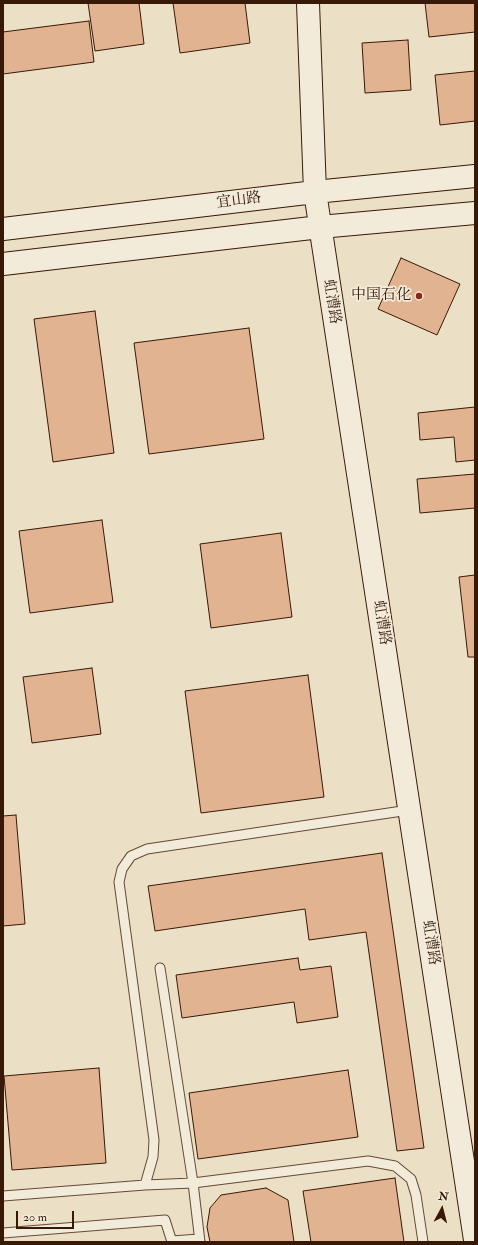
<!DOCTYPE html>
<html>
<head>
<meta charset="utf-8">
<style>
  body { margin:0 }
  #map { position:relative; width:478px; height:1245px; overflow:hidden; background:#ebe0c6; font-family:"IM FELL Double Pica",serif }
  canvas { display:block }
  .frame { position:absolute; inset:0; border:4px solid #381806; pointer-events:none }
  .north { position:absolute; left:422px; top:1189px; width:40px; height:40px; -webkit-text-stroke:3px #f2ebda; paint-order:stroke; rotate:7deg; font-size:11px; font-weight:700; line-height:16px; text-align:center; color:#381806 }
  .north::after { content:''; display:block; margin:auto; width:14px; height:18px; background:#381806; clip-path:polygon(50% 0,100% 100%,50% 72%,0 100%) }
  .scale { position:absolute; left:16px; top:1211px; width:58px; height:18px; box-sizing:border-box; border:2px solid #381806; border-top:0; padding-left:5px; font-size:12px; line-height:14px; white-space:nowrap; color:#381806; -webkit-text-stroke:3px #f2ebda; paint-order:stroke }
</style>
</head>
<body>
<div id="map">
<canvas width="478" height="1245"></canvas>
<div class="frame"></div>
<div class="north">N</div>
<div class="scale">20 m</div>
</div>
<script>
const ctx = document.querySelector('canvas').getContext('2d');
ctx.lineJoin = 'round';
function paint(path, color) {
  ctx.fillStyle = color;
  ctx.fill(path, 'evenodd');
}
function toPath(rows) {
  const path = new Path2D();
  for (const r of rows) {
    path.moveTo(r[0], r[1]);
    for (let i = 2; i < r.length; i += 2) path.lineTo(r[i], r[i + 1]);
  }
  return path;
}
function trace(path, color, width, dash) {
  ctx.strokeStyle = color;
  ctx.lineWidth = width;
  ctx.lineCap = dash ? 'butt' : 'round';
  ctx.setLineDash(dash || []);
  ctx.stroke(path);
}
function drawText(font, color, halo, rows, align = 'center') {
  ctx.font = font + ' "IM FELL Double Pica","Noto Serif SC",serif';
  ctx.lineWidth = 3.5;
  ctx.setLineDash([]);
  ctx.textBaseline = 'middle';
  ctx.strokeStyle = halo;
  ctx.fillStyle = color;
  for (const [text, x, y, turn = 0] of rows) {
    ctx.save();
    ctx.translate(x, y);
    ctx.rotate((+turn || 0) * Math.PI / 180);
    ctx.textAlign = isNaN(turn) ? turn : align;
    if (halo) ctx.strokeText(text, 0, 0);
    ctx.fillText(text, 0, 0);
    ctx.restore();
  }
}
const building = toPath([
  [88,3,139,3,144,44,95,51,88,3],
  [173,3,245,3,250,43,180,53,173,3],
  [425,3,475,3,475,32,429,37,425,3],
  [89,21,94,62,3,74,3,32,89,21],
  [408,40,411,90,365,93,362,43,408,40],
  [475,71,475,121,440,125,435,75,475,71],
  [401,258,460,284,437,335,378,309,401,258],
  [95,311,114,453,53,462,34,319,95,311],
  [249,328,264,439,149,454,134,343,249,328],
  [475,407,475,460,456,462,454,437,420,440,418,413,475,407],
  [475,474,475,508,420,513,417,479,475,474],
  [102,520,113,602,30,613,19,531,102,520],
  [281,533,292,617,211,628,200,544,281,533],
  [475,575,475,657,468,657,459,577,475,575],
  [92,668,101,734,32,743,23,677,92,668],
  [308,675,324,797,201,813,185,691,308,675],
  [16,815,25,924,3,926,3,816,16,815],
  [382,853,424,1148,397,1151,366,932,309,940,305,909,155,931,148,886,382,853],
  [298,958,300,970,331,966,338,1017,297,1023,294,1002,182,1018,176,975,298,958],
  [99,1068,106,1163,12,1170,4,1076,99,1068],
  [348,1070,358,1137,198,1159,189,1093,348,1070],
  [395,1178,404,1242,311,1242,303,1191,395,1178],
  [266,1188,288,1200,294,1242,210,1242,207,1227,210,1208,221,1195,266,1188]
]);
const service = toPath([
  [160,968,193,1183,200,1242],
  [145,1185,193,1183,368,1161,395,1166,411,1179,416,1195,423,1242],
  [3,1196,145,1185,153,1157,154,1140,119,882,122,869,131,856,147,849,409,810],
  [3,1233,165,1220,172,1242],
  [172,1241,199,1239]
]);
const secondary = toPath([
  [308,3,315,192,475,1240],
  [3,229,315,192,475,176],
  [3,264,320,227,475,213]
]);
const markers = [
  [419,296,4,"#8f2418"]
];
const streetNames = [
  ["宜山路",239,201,-7],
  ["虹漕路",331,302,81],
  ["虹漕路",381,623,81],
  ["虹漕路",430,943,81]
];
const poiNames = [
  ["中国石化",411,296]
];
paint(building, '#e2b391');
trace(building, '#381806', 1);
trace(service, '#654a36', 11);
trace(secondary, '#381806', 24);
trace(service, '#f2ebda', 9);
trace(secondary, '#f2ebda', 22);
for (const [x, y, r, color] of markers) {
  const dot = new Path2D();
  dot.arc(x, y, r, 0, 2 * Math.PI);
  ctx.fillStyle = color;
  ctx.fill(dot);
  trace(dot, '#f2ebda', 1.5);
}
drawText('15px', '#381806', '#f2ebda', streetNames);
drawText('15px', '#381806', '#f2ebda', poiNames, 'right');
</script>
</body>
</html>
